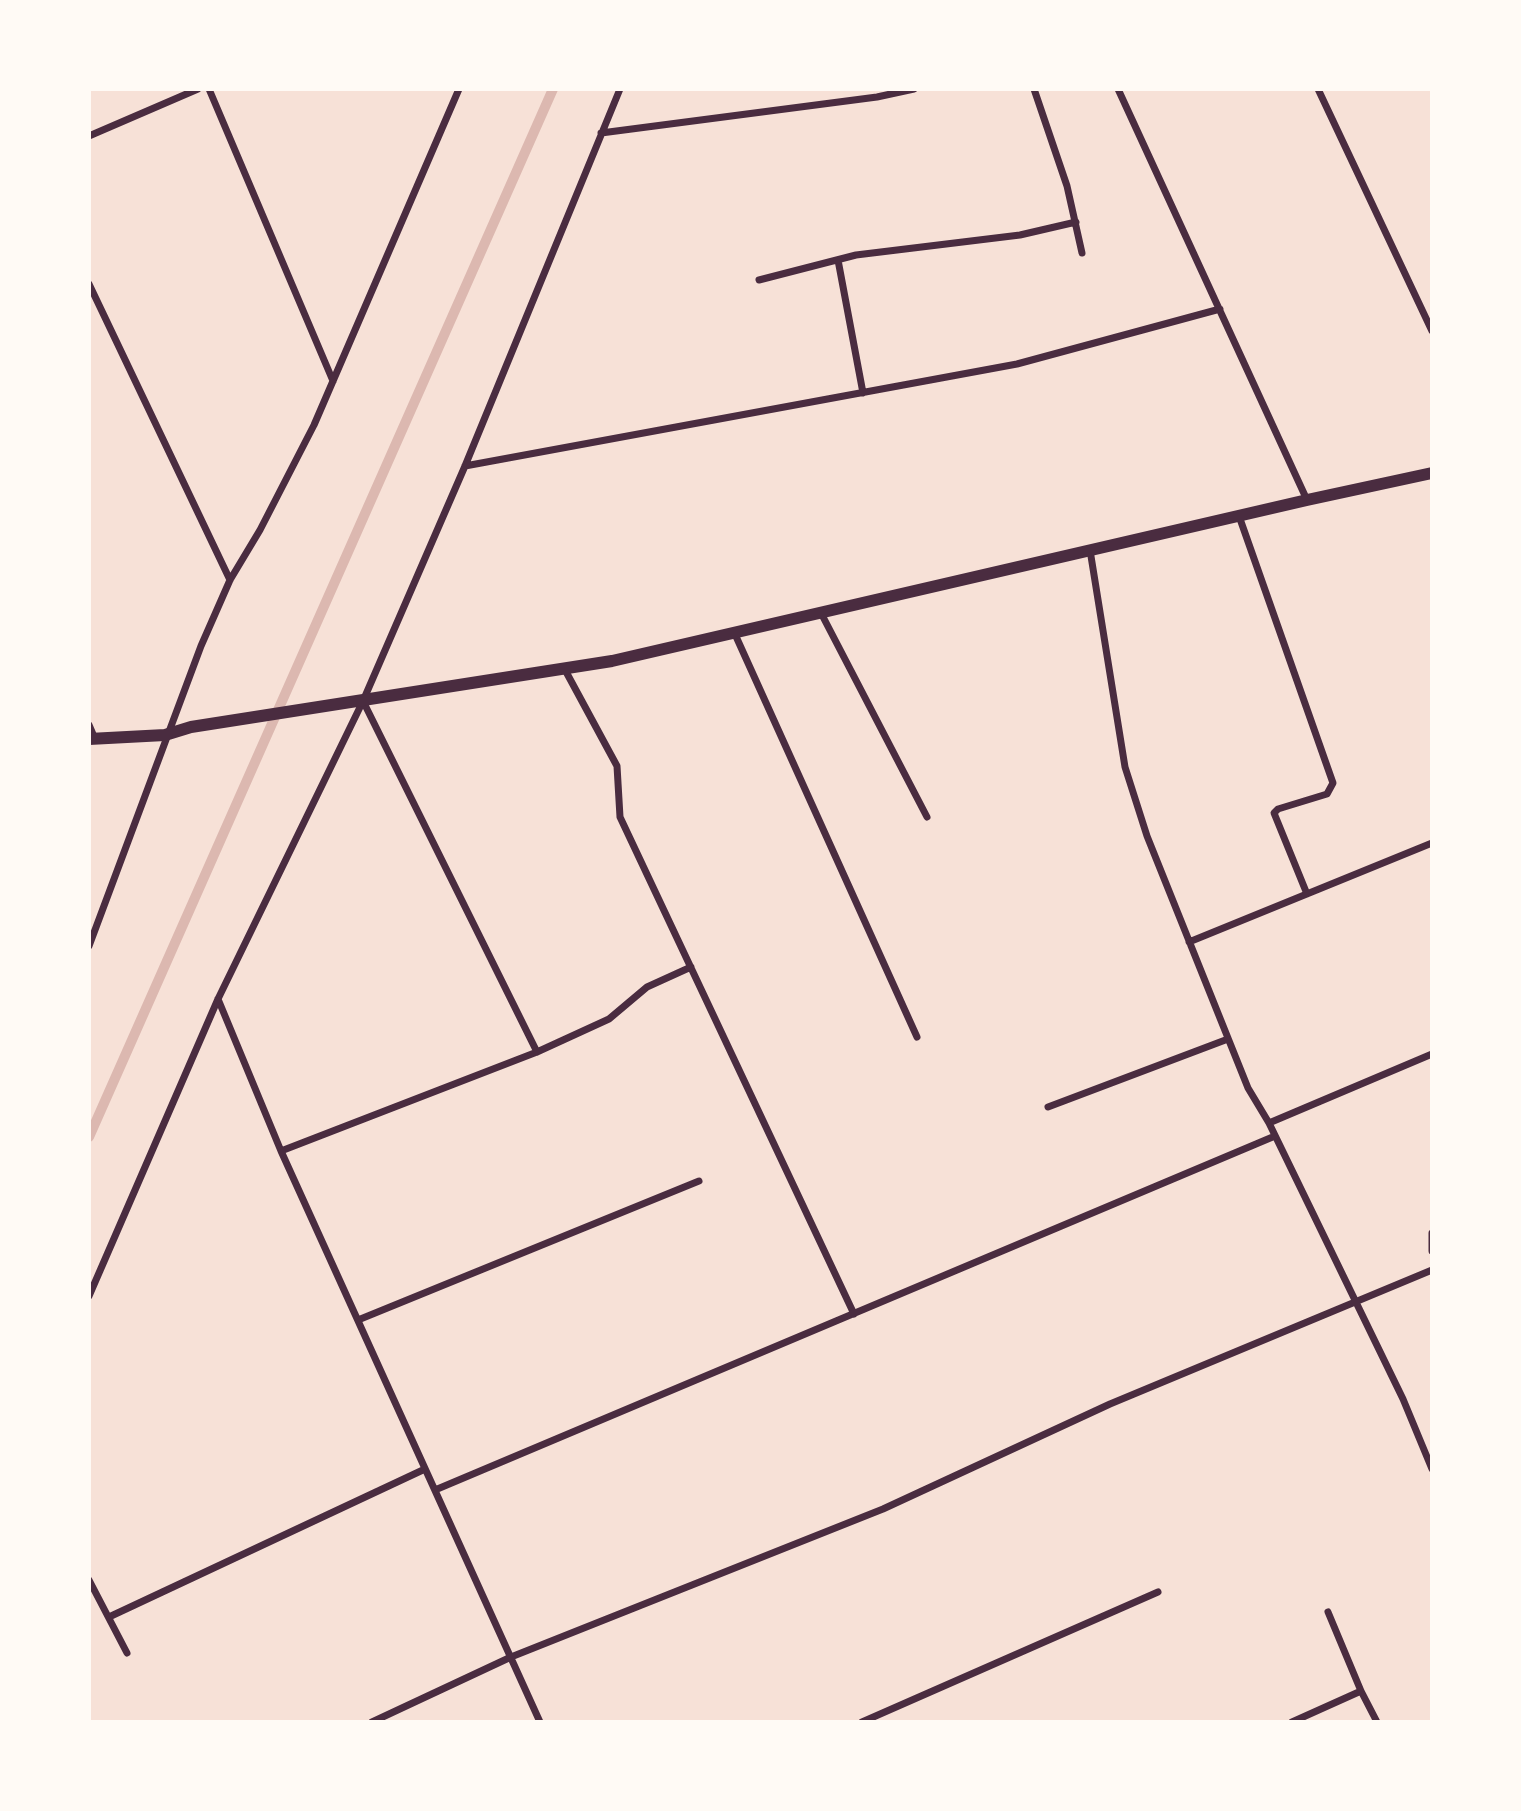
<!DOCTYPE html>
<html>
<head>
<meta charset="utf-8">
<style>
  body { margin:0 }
  #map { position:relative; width:1521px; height:1811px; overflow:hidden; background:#f7e1d7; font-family:"PT Sans Narrow",sans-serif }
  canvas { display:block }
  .frame { position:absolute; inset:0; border:91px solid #fffaf5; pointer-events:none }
</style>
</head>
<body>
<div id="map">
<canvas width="1521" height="1811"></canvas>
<div class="frame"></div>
</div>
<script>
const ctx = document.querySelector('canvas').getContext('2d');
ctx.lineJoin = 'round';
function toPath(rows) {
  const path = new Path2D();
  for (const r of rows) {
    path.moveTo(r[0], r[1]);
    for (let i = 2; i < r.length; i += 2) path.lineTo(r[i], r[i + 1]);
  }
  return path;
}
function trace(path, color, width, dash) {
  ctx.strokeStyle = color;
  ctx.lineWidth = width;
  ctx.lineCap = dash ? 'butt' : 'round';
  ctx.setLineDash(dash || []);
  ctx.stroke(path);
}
const stream = toPath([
  [89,1137,553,89]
]);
const minor = toPath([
  [209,89,333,381],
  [1034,89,1067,186,1082,253],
  [1118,89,1307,500],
  [1318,89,1432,331],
  [601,133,877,97,914,89],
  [89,136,198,89],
  [838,260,863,393],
  [759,280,856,255,1020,235,1076,222],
  [89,284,230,580],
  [465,466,1017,364,1220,309],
  [1239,516,1333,783,1327,794,1278,809,1274,813,1307,894],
  [1090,550,1125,767,1147,836,1248,1088,1269,1123,1403,1399,1432,1469],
  [821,613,927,817],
  [734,632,917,1037],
  [564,668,617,766,620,817,854,1314],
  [363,701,537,1052],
  [89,725,95,739],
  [1189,942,1432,843],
  [89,946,201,646,230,580,260,530,314,425,459,89],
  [218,999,281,1151,540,1722],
  [1048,1107,1228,1039],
  [1269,1123,1432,1054],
  [281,1151,537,1052,609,1019,647,987,691,967],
  [1432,1233,1432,1251],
  [89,1296,218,999,363,701,465,466,620,89],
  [358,1320,699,1181],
  [435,1490,1275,1136],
  [89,1580,127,1653],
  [1328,1612,1361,1691,1377,1722],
  [109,1617,425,1469],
  [372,1722,511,1657,883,1509,1110,1404,1432,1270],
  [862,1722,1158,1592],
  [1292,1722,1361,1691]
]);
const tertiary = toPath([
  [89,739,165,735,191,727,612,661,1307,500,1432,473]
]);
trace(stream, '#dcb8b0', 10);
trace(minor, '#4a2c40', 7);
trace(tertiary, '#4a2c40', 12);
</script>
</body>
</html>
